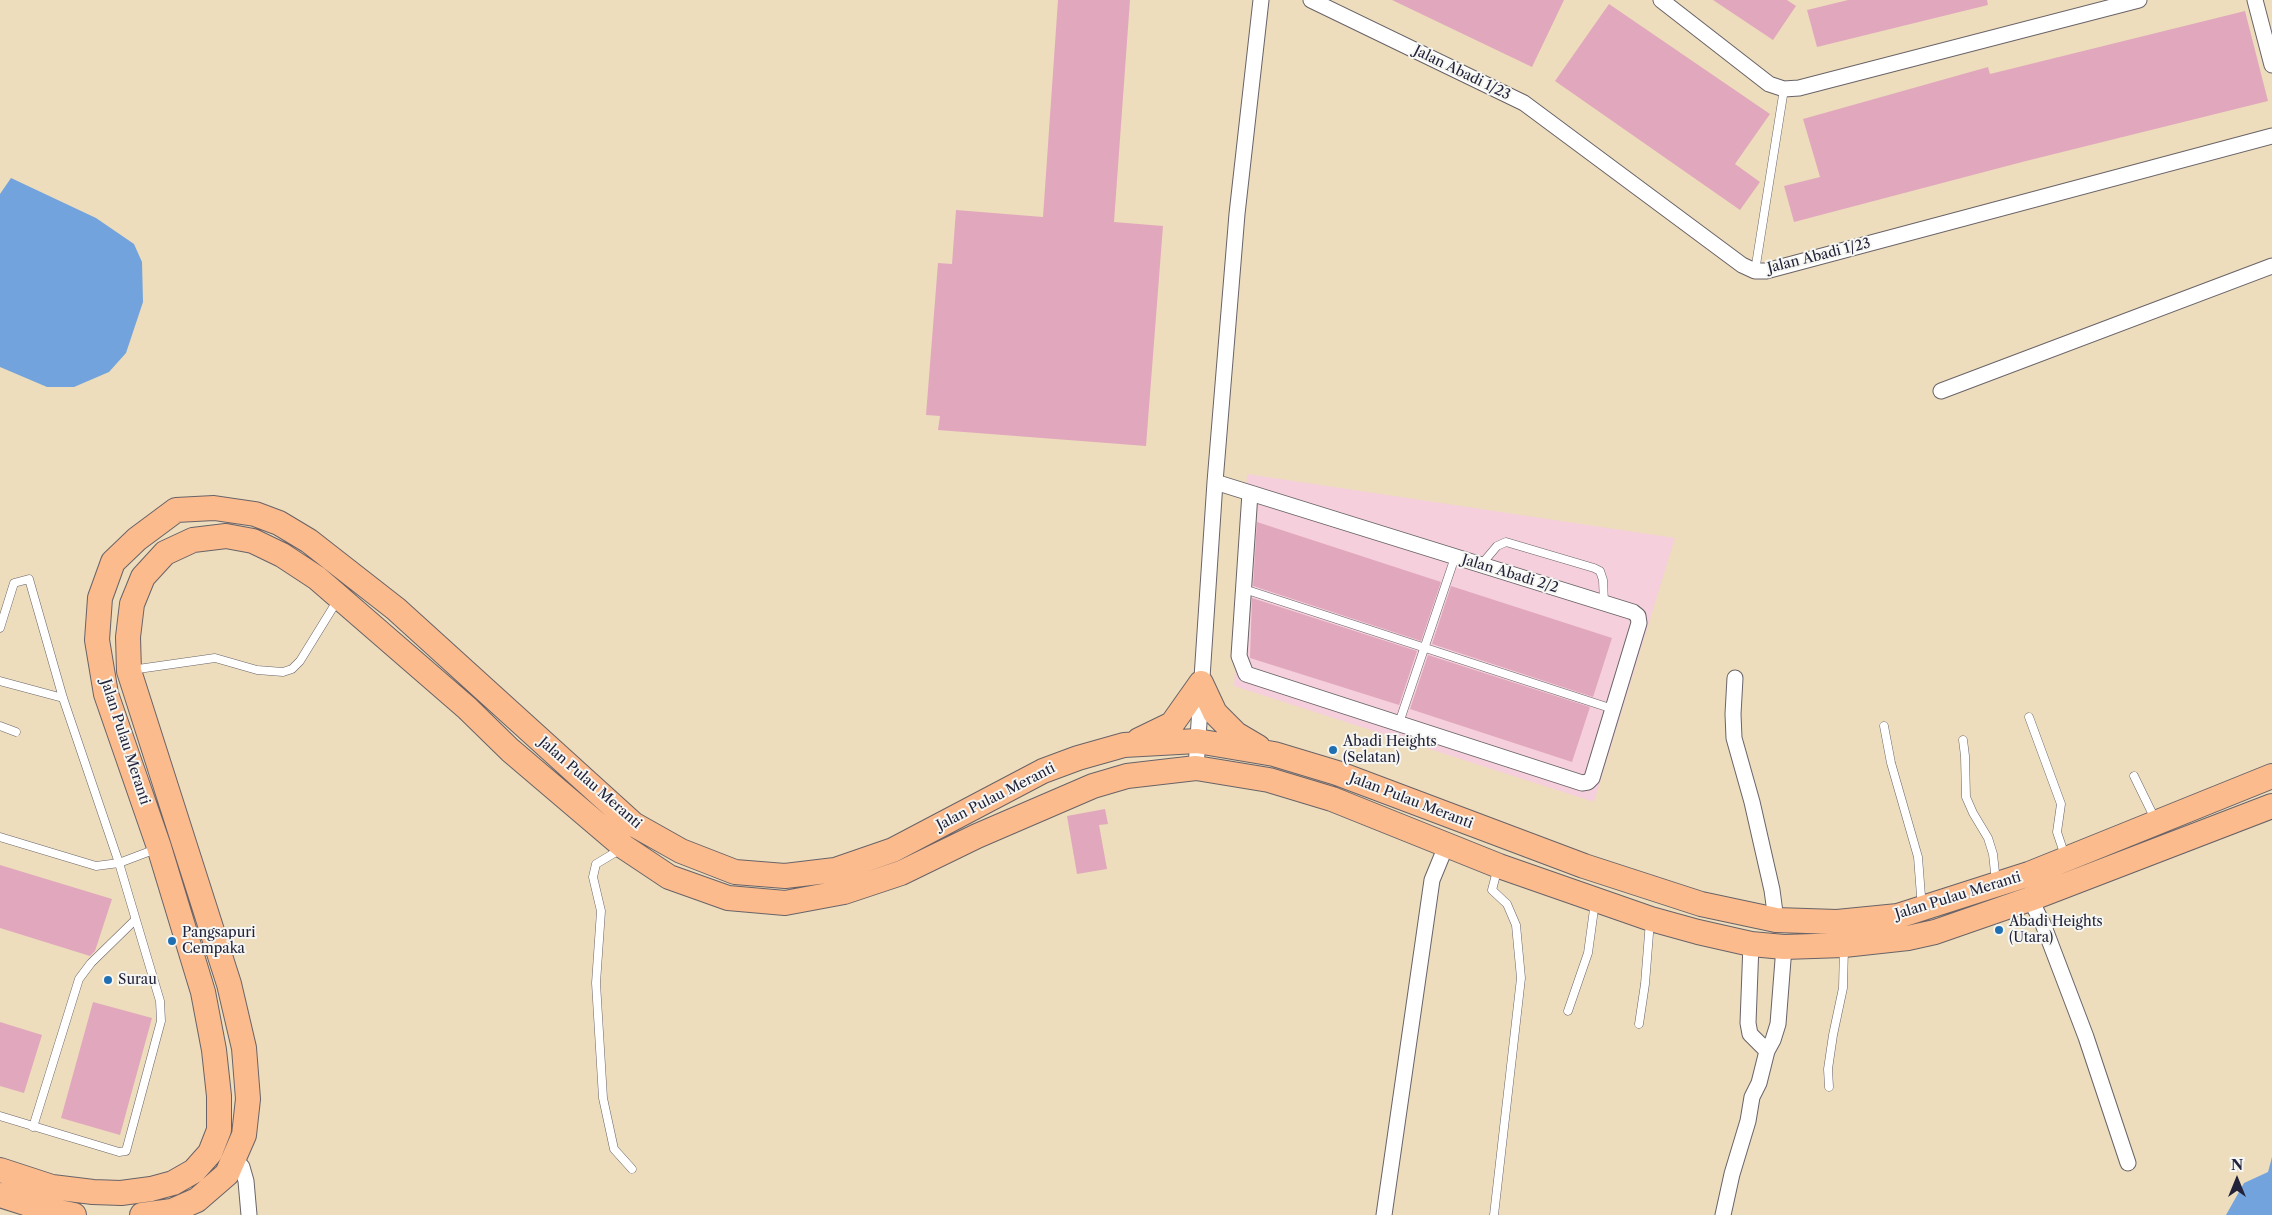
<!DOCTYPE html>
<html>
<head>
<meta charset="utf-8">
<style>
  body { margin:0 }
  #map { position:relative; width:2272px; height:1215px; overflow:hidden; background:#edddbc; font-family:"Libre Caslon Text",serif }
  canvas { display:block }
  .north { position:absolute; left:2212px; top:1155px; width:50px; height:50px; -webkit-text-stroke:4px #f6f6f2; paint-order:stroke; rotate:0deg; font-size:14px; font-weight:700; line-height:20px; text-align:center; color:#22223b }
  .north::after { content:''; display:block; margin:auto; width:18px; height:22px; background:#22223b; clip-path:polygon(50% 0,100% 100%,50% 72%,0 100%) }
</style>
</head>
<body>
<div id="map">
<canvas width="2272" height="1215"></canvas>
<div class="north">N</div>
</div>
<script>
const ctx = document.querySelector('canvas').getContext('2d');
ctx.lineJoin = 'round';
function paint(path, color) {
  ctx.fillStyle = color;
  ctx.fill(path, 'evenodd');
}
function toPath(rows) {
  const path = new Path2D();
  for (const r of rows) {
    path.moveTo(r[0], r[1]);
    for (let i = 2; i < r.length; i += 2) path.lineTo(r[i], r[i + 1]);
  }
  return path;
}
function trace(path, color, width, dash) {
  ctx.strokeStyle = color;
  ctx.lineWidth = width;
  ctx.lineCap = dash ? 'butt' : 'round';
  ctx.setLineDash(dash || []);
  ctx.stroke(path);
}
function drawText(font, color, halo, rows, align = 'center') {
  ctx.font = font + ' "Libre Caslon Text",serif';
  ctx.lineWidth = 4;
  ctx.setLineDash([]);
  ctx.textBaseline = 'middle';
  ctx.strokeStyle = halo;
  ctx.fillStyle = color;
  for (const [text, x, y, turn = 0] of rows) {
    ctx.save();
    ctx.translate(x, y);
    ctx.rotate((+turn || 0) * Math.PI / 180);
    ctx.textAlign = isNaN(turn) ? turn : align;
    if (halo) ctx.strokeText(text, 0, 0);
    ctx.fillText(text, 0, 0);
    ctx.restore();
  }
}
const built = toPath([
  [1247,474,1675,538,1594,802,1234,686]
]);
const water = toPath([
  [11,178,96,218,134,244,142,262,143,302,126,353,109,372,74,387,47,387,0,367,0,194],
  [2272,1157,2272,1215,2226,1215,2244,1183,2268,1172]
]);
const building = toPath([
  [1058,0,1130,0,1114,222,1163,226,1146,446,938,430,940,416,926,415,938,263,952,264,956,210,1043,217],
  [1392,0,1564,0,1532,67],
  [1713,0,1787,0,1796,6,1773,40],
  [1848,0,1987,0,1988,5,1817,47,1807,10],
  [1609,4,1770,114,1735,164,1760,182,1740,210,1555,81],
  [2245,11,2268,101,2026,161,1794,222,1784,186,1820,177,1803,119,1988,67,1990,74],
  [1257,522,1441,582,1421,641,1253,586],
  [1451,586,1612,638,1593,697,1432,644],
  [1252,598,1417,651,1399,705,1250,658],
  [1428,655,1590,707,1572,762,1410,709],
  [1105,809,1108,824,1099,825,1107,869,1077,874,1067,816],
  [0,865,112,899,95,951,90,956,0,928],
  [93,1002,152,1018,120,1135,61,1118],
  [0,1022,42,1035,24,1093,0,1086]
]);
const service = toPath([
  [1755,271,1784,89],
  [1481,565,1497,546,1506,542,1594,568,1600,571,1603,580,1604,603],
  [1244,589,1613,709],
  [0,628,14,583,29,579,63,698,119,863,160,1001,161,1021,126,1151,119,1152,0,1116],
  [131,670,215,658,257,670,283,672,292,669,300,661,337,601],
  [0,681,63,698],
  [2029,717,2061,804,2057,832,2065,856],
  [1399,723,1455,557],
  [0,726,16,732],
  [1884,726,1891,763,1918,857,1921,896,1924,906],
  [1963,740,1965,756,1966,797,1973,813,1988,838,1993,854,1996,882],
  [2134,776,2155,819],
  [0,837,96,866,119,863,156,849],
  [621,849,596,864,593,877,601,911,596,983,603,1098,614,1149,632,1169],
  [1568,1011,1588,953,1595,902],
  [1639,1024,1645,984,1650,921],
  [1829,1087,1828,1069,1833,1035,1843,988,1844,947],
  [33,1127,79,979,91,963,135,920],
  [1494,1215,1521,978,1516,925,1507,904,1492,890,1498,867]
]);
const minor = toPath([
  [1311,0,1524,103,1742,265,1755,271,1766,271,2272,136],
  [1661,0,1769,84,1784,89,1799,88,2139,0],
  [2255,0,2272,65],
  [1941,391,2272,266],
  [1215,482,1604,603,1633,612,1638,616,1639,623,1592,778,1588,782,1582,783,1246,674,1239,656,1250,493],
  [1735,678,1733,714,1734,738,1752,802,1772,890,1776,920],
  [1196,768,1215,482,1237,214,1261,0],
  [2030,899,2043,924,2086,1037,2128,1163],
  [1751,944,1748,1023,1750,1034,1767,1051],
  [234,1158,242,1167,246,1181,249,1215],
  [1384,1215,1432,880,1446,846],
  [1723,1215,1732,1174,1748,1121,1752,1097,1759,1083,1767,1051,1773,1040,1778,1024,1784,947]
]);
const primary = toPath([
  [1201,683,1215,713,1236,734,1258,747],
  [1139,740,1172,724,1201,683],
  [0,1170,52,1187,93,1192,121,1193,151,1189,173,1183,194,1171,210,1153,219,1130,219,1096,214,1050,203,992,159,847,106,694,97,640,100,598,113,562,137,539,176,510,214,508,255,514,279,523,309,541,396,609,633,824,681,851,735,872,785,876,835,870,893,850,1043,771,1078,758,1124,745,1197,741,1274,754,1337,773,1584,866,1701,904,1776,920,1837,922,1898,916,2029,874,2272,776],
  [0,1195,44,1209,74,1215],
  [142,1215,172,1211,197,1200,227,1174,244,1135,248,1099,244,1048,229,984,129,671,128,637,132,604,143,577,165,553,193,540,226,536,253,541,282,555,317,578,467,708,510,750,624,847,669,877,728,898,785,903,844,892,901,873,977,836,1093,786,1127,776,1196,768,1269,780,1332,799,1499,866,1651,919,1698,932,1751,944,1784,947,1844,945,1908,938,1935,932,2030,899,2272,806]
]);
const markers = [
  [1333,750,5,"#1f6fb2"],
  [1999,930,5,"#1f6fb2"],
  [172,941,5,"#1f6fb2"],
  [108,980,5,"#1f6fb2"]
];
const streetNames = [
  ["Jalan Abadi 1/23",1462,73,26],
  ["Jalan Abadi 1/23",1819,256,-14],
  ["Jalan Abadi 2/2",1510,574,17],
  ["Jalan Pulau Meranti",125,742,72],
  ["Jalan Pulau Meranti",590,783,41],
  ["Jalan Pulau Meranti",996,797,-27],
  ["Jalan Pulau Meranti",1411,801,21],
  ["Jalan Pulau Meranti",1958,896,-17]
];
const poiNames = [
  ["Abadi Heights",1343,742],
  ["(Selatan)",1343,758],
  ["Abadi Heights",2009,922],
  ["(Utara)",2009,938],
  ["Pangsapuri",182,933],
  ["Cempaka",182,949],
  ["Surau",118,980]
];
paint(built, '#f5cfdb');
paint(water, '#73a3dd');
paint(building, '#e1a8bd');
trace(service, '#696368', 9);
trace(minor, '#696368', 17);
trace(primary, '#696368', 26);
trace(service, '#fff', 8);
trace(minor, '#fff', 15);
trace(primary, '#fbbb8d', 24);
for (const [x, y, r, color] of markers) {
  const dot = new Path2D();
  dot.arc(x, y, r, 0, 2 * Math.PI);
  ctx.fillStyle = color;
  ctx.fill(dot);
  trace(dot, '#f6f6f2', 2);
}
drawText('14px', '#22223b', '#f6f6f2', streetNames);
drawText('14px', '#22223b', '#f6f6f2', poiNames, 'left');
</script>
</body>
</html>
